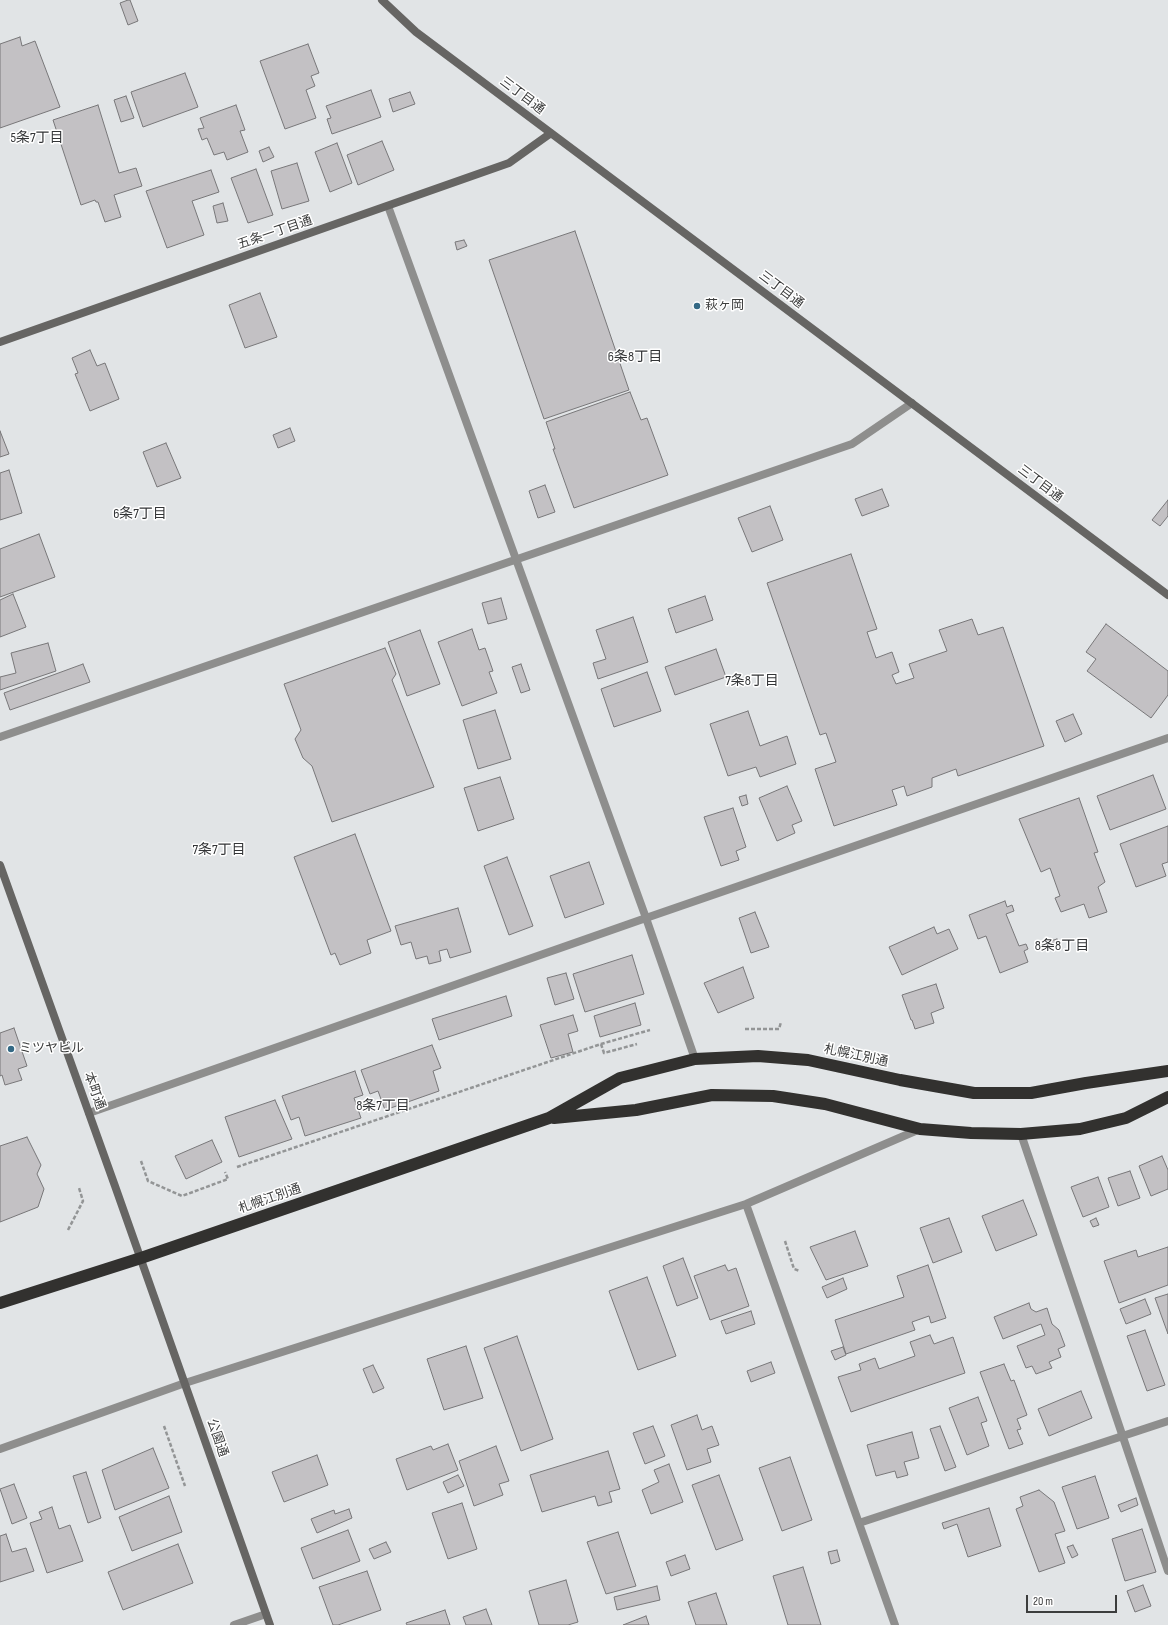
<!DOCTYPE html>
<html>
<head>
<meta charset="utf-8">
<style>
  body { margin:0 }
  #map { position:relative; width:1168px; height:1625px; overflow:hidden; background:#e1e4e6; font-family:"Sofia Sans Condensed",sans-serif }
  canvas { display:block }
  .scale { position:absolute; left:1026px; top:1595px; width:91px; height:18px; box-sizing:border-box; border:2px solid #3c3d3d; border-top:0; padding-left:5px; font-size:12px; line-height:14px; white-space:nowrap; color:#3c3d3d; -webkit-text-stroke:3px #fff; paint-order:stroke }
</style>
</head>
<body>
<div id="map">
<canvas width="1168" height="1625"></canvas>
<div class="scale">20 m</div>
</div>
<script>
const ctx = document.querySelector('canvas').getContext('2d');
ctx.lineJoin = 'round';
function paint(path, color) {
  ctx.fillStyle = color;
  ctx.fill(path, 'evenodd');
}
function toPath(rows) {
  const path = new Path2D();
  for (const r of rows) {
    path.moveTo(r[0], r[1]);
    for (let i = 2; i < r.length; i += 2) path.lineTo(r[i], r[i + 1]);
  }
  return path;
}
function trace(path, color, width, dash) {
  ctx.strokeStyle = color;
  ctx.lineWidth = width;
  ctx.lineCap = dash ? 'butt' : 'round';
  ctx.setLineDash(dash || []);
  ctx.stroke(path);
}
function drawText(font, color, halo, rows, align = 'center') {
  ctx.font = font + ' "Sofia Sans Condensed","Noto Sans JP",sans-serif';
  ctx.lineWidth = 3;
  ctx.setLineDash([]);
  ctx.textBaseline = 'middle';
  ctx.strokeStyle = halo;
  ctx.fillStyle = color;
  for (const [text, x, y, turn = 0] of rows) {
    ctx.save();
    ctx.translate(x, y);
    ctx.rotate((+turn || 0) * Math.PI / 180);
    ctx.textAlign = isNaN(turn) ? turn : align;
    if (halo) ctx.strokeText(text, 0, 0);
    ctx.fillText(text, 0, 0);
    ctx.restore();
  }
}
const building = toPath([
  [128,0,130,0,138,21,128,25,120,3,128,0],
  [20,37,22,46,35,41,60,107,0,128,0,44,20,37],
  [308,44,319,73,311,76,315,86,306,90,316,118,285,129,260,61,308,44],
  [185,73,198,107,143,127,131,92,185,73],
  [371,90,381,117,332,134,327,119,331,118,326,106,371,90],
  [410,92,415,104,393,112,389,99,410,92],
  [126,96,134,118,121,122,114,100,126,96],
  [98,105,119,173,136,168,142,186,114,195,121,217,105,222,98,202,96,202,95,200,81,205,53,120,98,105],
  [236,105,245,130,240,131,248,152,227,160,224,152,214,155,207,138,202,140,198,129,204,128,200,118,236,105],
  [382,141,394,170,358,185,347,155,382,141],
  [337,143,352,183,330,192,315,152,337,143],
  [269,147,274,157,263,162,259,151,269,147],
  [297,163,309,201,282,209,271,171,297,163],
  [256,169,273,215,248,223,231,178,256,169],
  [211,170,219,192,192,201,204,235,167,248,146,191,211,170],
  [223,203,228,221,217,223,213,206,223,203],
  [575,231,629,390,544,419,489,260,575,231],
  [464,240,467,246,457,250,455,242,464,240],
  [260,293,277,337,245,348,229,305,260,293],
  [90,350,97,366,105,363,119,399,90,411,75,374,78,373,72,358,90,350],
  [630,392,641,420,647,418,668,475,574,508,553,449,555,449,546,422,630,392],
  [290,428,295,441,278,448,273,435,290,428],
  [0,431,9,454,0,457,0,431],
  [166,443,181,478,157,487,143,452,166,443],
  [9,470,22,513,0,520,0,473,9,470],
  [545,485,555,512,538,518,529,491,545,485],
  [882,489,889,506,862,516,855,499,882,489],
  [1168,500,1168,516,1160,526,1152,520,1168,500],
  [770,506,783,540,752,552,738,518,770,506],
  [39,534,55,577,0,597,0,549,39,534],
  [851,554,877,629,867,632,876,658,892,652,899,672,892,675,896,684,914,678,909,664,947,651,939,630,972,619,978,635,1003,627,1044,746,958,776,956,769,932,778,932,787,907,796,904,786,892,790,897,805,834,826,815,769,836,762,826,733,820,735,767,583,851,554],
  [13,594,26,627,0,637,0,600,13,594],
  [705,596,713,620,676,633,668,609,705,596],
  [501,598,507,619,488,624,482,603,501,598],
  [633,617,648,662,598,679,593,663,606,659,596,630,633,617],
  [1106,624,1168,671,1168,695,1151,718,1087,671,1096,659,1086,652,1106,624],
  [472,629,479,650,485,648,493,671,489,672,497,693,462,706,438,642,472,629],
  [420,630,440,684,407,696,388,642,420,630],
  [48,643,56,671,0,690,0,677,16,673,11,653,48,643],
  [385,648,396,674,392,680,434,787,332,822,312,766,303,758,295,739,301,730,284,684,385,648],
  [716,649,726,677,675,695,665,667,716,649],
  [83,664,90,682,10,710,4,693,83,664],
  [521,664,530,690,521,693,512,667,521,664],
  [647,672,661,711,614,727,601,689,647,672],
  [495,710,511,759,478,769,463,720,495,710],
  [748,711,760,746,787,736,796,764,760,777,756,767,728,776,710,724,748,711],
  [1073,714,1082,734,1065,742,1056,721,1073,714],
  [1153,775,1166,809,1110,830,1097,796,1153,775],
  [500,777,514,819,478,831,464,788,500,777],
  [787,786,802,821,792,825,795,833,777,841,759,798,787,786],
  [746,795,748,804,742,806,739,797,746,795],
  [1079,798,1098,852,1094,853,1105,882,1098,887,1107,912,1089,918,1084,904,1061,912,1055,898,1060,896,1050,868,1041,872,1019,819,1079,798],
  [733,808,746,847,736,851,739,860,721,866,704,817,733,808],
  [1168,826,1168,862,1162,864,1166,876,1136,887,1120,844,1168,826],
  [355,834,391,931,367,940,371,953,340,965,335,953,331,955,294,857,355,834],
  [507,857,533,926,509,935,484,866,507,857],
  [589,862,604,904,565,918,550,876,589,862],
  [1005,901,1007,907,1012,905,1014,911,1006,914,1019,946,1026,944,1028,949,1024,951,1028,962,1000,973,986,936,978,939,969,915,1005,901],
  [458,908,471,952,450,958,447,949,439,951,441,961,429,964,427,956,416,959,411,942,401,945,395,926,458,908],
  [755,912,769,947,751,953,739,918,755,912],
  [934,927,937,934,949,929,958,949,902,975,889,947,934,927],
  [1057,939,1059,944,1049,948,1047,942,1057,939],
  [632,955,644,994,585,1012,573,974,632,955],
  [743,967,754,998,718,1013,704,983,743,967],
  [566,973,574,999,555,1005,547,978,566,973],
  [936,984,944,1008,931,1013,934,1023,915,1029,912,1020,911,1020,902,995,936,984],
  [506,996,512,1016,439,1040,432,1019,506,996],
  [635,1003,641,1025,600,1037,594,1016,635,1003],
  [573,1015,578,1031,568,1034,573,1052,551,1058,540,1025,573,1015],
  [14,1028,27,1066,18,1069,22,1080,5,1085,2,1075,0,1076,0,1033,14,1028],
  [432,1045,441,1068,433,1071,439,1091,385,1110,378,1091,370,1094,361,1070,432,1045],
  [355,1071,363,1095,354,1098,361,1118,305,1136,299,1117,291,1120,282,1096,355,1071],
  [275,1100,292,1139,239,1157,225,1117,275,1100],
  [27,1137,41,1165,37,1174,44,1189,38,1207,0,1222,0,1146,27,1137],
  [212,1140,222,1162,186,1179,175,1156,212,1140],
  [1162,1156,1168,1170,1168,1189,1151,1196,1139,1166,1162,1156],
  [1130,1171,1140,1198,1118,1206,1108,1178,1130,1171],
  [1098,1177,1109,1207,1083,1217,1071,1187,1098,1177],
  [1023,1200,1037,1235,996,1251,982,1216,1023,1200],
  [949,1218,962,1252,933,1263,920,1228,949,1218],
  [1096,1218,1099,1225,1093,1227,1090,1221,1096,1218],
  [855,1231,868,1266,826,1280,810,1247,855,1231],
  [1168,1247,1168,1285,1119,1303,1104,1261,1136,1250,1138,1257,1168,1247],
  [683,1258,698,1298,677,1306,663,1266,683,1258],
  [725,1265,728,1271,736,1268,749,1306,710,1320,694,1276,725,1265],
  [928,1265,946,1318,931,1323,929,1316,912,1322,915,1330,846,1354,835,1320,904,1297,897,1276,928,1265],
  [647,1277,676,1356,638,1370,609,1291,647,1277],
  [843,1278,847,1289,827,1298,822,1287,843,1278],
  [1168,1294,1168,1334,1155,1298,1168,1294],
  [1145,1299,1151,1314,1126,1324,1120,1309,1145,1299],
  [1029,1303,1031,1309,1036,1312,1047,1308,1052,1324,1059,1330,1065,1346,1058,1349,1061,1357,1049,1362,1052,1368,1036,1374,1032,1366,1026,1368,1017,1346,1045,1335,1041,1324,1003,1339,994,1317,1029,1303],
  [751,1311,755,1324,726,1334,721,1321,751,1311],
  [1145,1330,1165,1385,1147,1391,1127,1336,1145,1330],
  [930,1335,934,1344,953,1337,965,1373,851,1412,838,1377,861,1370,859,1364,875,1358,879,1369,915,1356,910,1342,930,1335],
  [517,1336,553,1439,521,1451,484,1348,517,1336],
  [466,1346,483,1398,444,1410,427,1359,466,1346],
  [843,1347,846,1355,835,1360,831,1351,843,1347],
  [771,1362,775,1373,751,1382,747,1371,771,1362],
  [1004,1364,1011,1381,1014,1380,1027,1415,1017,1419,1021,1429,1017,1430,1023,1444,1009,1449,980,1372,1004,1364],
  [373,1365,384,1388,373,1393,363,1369,373,1365],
  [1081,1391,1092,1418,1049,1436,1038,1409,1081,1391],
  [978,1397,987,1421,981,1423,989,1446,967,1455,949,1408,978,1397],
  [697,1415,702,1430,712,1426,719,1445,707,1449,711,1462,687,1470,671,1425,697,1415],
  [653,1426,665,1456,645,1464,633,1433,653,1426],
  [940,1426,956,1467,945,1471,930,1429,940,1426],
  [912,1432,919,1458,904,1462,908,1475,897,1478,895,1471,876,1476,867,1445,912,1432],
  [448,1444,458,1470,407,1490,396,1459,431,1446,433,1450,448,1444],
  [496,1446,509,1481,499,1484,503,1495,474,1506,459,1461,496,1446],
  [153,1448,169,1488,115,1510,102,1470,153,1448],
  [608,1451,620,1489,609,1492,612,1502,598,1506,595,1496,542,1512,530,1475,608,1451],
  [317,1455,328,1485,284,1502,272,1472,317,1455],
  [790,1457,812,1520,782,1531,759,1468,790,1457],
  [669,1464,683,1502,651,1514,642,1490,659,1482,654,1470,669,1464],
  [86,1472,101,1518,88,1523,73,1476,86,1472],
  [458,1475,464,1486,448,1493,443,1482,458,1475],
  [719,1475,743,1540,716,1550,692,1485,719,1475],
  [1095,1476,1109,1518,1077,1529,1062,1487,1095,1476],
  [14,1484,27,1518,12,1524,0,1489,14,1484],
  [1039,1490,1054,1502,1065,1531,1055,1534,1065,1563,1039,1572,1016,1509,1023,1506,1020,1497,1039,1490],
  [169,1496,182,1532,132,1551,119,1517,169,1496],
  [1136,1498,1138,1505,1121,1512,1118,1505,1136,1498],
  [462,1503,477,1549,448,1559,432,1513,462,1503],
  [52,1507,59,1529,70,1525,83,1561,47,1573,30,1523,42,1519,39,1512,52,1507],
  [989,1508,1001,1546,968,1557,957,1524,944,1529,942,1523,989,1508],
  [349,1509,352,1518,317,1533,311,1519,334,1510,335,1514,349,1509],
  [1142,1529,1156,1572,1125,1581,1112,1539,1142,1529],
  [348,1530,360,1561,313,1579,301,1548,348,1530],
  [618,1532,636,1586,606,1594,587,1542,618,1532],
  [6,1534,12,1552,26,1548,34,1571,0,1582,0,1536,6,1534],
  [386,1542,391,1552,374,1559,369,1549,386,1542],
  [178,1544,193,1583,123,1610,108,1572,178,1544],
  [1073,1545,1078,1555,1072,1558,1067,1547,1073,1545],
  [837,1550,840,1561,831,1564,828,1552,837,1550],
  [685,1555,690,1569,671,1576,666,1562,685,1555],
  [803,1567,821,1625,788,1625,773,1576,803,1567],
  [367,1571,381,1610,338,1625,333,1625,319,1587,367,1571],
  [566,1580,578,1622,568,1625,539,1625,529,1591,566,1580],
  [1143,1585,1151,1606,1135,1612,1127,1591,1143,1585],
  [657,1586,660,1600,617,1610,614,1597,657,1586],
  [716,1593,727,1625,696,1625,688,1602,716,1593],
  [486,1609,492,1625,466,1625,463,1617,486,1609],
  [445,1610,450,1625,407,1625,406,1623,445,1610],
  [646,1616,649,1625,623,1625,646,1616]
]);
const path = toPath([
  [745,1029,779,1029,781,1022],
  [601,1044,604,1053,637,1044],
  [141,1161,148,1181,182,1196,228,1179,225,1172],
  [237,1167,601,1044,650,1030],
  [68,1230,83,1201,79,1188],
  [785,1241,794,1269,800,1271],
  [164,1426,185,1486]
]);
const street = toPath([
  [388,206,646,918,695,1059],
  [0,737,852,444,912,403],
  [89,1113,646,918,1168,738],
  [1021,1134,1168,1571],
  [746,1204,895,1625],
  [0,1449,185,1383,746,1204,920,1129],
  [859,1523,1168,1421],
  [234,1625,266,1614]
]);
const secondary = toPath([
  [382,0,416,32,1168,595],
  [0,342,509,163,551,133],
  [0,865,115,1186,270,1625]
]);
const highway = toPath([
  [554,1118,636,1110,712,1095,773,1096,825,1104,920,1129,971,1133,1021,1134,1080,1129,1126,1118,1168,1097],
  [0,1303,141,1258,549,1118,620,1078,695,1059,758,1056,808,1060,900,1080,974,1093,1031,1093,1086,1083,1168,1071]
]);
const markers = [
  [697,306,4,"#346985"],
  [11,1049,4,"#346985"]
];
const streetNames = [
  ["三丁目通",522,96,37],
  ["五条一丁目通",275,233,-19],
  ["三丁目通",781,290,37],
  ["三丁目通",1040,484,37],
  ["札幌江別通",856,1056,12],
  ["本町通",94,1091,70],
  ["札幌江別通",270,1199,-19],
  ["公園通",217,1438,71]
];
const poiNames = [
  ["萩ヶ岡",705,306],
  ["ミツヤビル",19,1049]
];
const neighbourhoodNames = [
  ["5条7丁目",37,138],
  ["6条8丁目",635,357],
  ["6条7丁目",140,514],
  ["7条8丁目",752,681],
  ["7条7丁目",219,850],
  ["8条8丁目",1062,946],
  ["8条7丁目",383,1106]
];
paint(building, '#c3c1c4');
trace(building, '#787779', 1);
trace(path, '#939596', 2.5, [4, 2]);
trace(street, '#8e8e8d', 8);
trace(secondary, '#666563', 8);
trace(highway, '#32312f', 12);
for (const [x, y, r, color] of markers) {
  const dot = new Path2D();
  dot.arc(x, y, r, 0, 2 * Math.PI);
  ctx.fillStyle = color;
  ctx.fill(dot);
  trace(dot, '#fff', 1.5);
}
drawText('13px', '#3c3d3d', '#fff', streetNames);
drawText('13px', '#3c3d3d', '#fff', poiNames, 'left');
drawText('14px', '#333537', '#fff', neighbourhoodNames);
</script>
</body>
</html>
